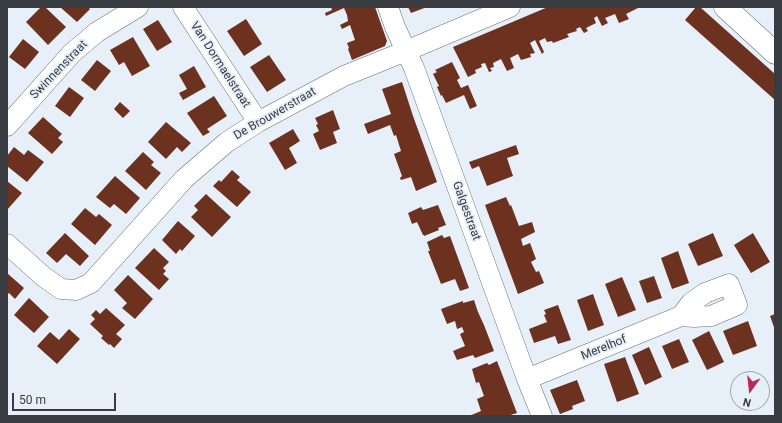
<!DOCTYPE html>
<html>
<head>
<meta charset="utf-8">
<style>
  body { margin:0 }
  #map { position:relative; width:782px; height:423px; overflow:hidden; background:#e7f0f9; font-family:Roboto,sans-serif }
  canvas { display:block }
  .frame { position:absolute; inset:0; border:8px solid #383c40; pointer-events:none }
  .north { position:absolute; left:730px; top:371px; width:40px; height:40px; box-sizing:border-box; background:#e7f0f9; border:1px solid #a1a8af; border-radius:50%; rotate:195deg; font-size:11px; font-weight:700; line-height:16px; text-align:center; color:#383c40 }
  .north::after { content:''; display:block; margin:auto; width:14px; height:18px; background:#b92954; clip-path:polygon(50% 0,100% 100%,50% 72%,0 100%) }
  .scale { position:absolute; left:12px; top:393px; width:104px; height:18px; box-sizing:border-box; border:2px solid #383c40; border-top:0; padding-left:5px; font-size:12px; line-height:14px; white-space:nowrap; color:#383c40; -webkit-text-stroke:3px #e7f0f9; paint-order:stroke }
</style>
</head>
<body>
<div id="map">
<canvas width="782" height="423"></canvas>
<div class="frame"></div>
<div class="north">N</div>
<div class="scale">50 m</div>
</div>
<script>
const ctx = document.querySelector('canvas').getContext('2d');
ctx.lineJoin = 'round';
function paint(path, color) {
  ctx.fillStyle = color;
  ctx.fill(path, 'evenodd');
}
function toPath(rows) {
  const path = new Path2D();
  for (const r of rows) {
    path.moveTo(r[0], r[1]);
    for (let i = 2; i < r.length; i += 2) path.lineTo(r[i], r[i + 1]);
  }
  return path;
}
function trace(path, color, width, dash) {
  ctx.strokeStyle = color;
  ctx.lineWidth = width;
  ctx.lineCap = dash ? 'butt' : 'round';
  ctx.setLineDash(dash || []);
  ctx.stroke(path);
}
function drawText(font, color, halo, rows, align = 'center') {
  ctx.font = font + ' Roboto,sans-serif';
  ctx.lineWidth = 4;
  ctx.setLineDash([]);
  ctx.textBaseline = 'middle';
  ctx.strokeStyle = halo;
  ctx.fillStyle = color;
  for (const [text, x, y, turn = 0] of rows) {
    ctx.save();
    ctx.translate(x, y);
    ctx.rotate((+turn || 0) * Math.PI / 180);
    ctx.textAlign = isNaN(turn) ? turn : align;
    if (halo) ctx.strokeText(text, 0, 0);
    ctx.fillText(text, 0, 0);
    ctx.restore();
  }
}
const building = toPath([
  [41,7,45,7,66,27,48,45,26,22],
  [60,7,88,7,90,9,77,22],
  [331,7,375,7,387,41,385,46,352,60,348,49,349,48,347,43,355,40,350,25,342,29,340,25,348,21,347,15,344,8,326,16,325,13,332,10],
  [408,7,427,7,411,13],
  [548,7,640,7,626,14,629,19,619,23,615,14,605,18,608,23,602,26,597,16,594,18,596,23,586,28,588,31,584,33,580,27,576,29,577,31,567,34,569,37,553,43,552,41,547,42,545,38,539,41,544,52,542,54,535,40,530,43,535,53,530,54,531,57,521,60,518,54,510,58,514,68,507,71,501,59,493,63,494,67,490,68,492,71,489,72,485,63,481,64,482,67,475,70,476,73,468,77,453,47],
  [696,7,700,7,775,74,775,100,685,20],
  [246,19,262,44,244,56,227,31],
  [158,20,172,42,157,51,143,29],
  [133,37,150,66,132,76,124,62,119,65,110,50],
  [23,39,39,52,25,69,9,57],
  [269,55,286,80,267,92,250,67],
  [97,60,111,71,95,91,81,80],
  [452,62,460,78,457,80,461,88,468,85,477,106,470,109,464,95,446,103,442,95,441,96,437,87,439,86,433,74,437,72,435,70],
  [194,66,206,87,183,100,179,93,187,89,179,75],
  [402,82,413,116,437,182,416,191,411,177,401,180,400,178,402,176,394,154,401,151,396,135,394,136,390,125,368,134,364,124,391,114,382,89],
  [69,87,84,98,70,117,55,106],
  [214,96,227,116,207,129,210,132,203,136,187,113],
  [120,102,130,111,123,118,114,109],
  [333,110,340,129,333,132,337,143,320,150,313,134,319,131,316,125,318,124,315,118],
  [43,117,62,134,58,138,63,142,52,154,28,133],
  [166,122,191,143,182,152,177,147,166,159,148,142],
  [293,129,300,141,289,148,297,163,285,170,269,143],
  [516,145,519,154,507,158,513,176,487,186,479,166,472,169,469,162],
  [14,147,24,155,28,150,44,162,27,182,7,166,7,156],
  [143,152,154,162,151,165,161,173,146,190,125,171],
  [232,170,240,177,237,180,251,192,237,207,213,186,219,180,221,182],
  [115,176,140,198,126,214,114,204,110,208,96,197],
  [7,181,22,193,7,210],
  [206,194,231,217,212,237,191,217,198,210,194,206],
  [506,197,510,206,511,205,519,226,532,222,535,232,521,239,523,246,530,243,536,259,531,262,536,272,539,271,544,283,518,294,485,205],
  [438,205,446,225,438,228,439,230,424,236,424,235,423,235,417,222,412,224,408,213,421,207,423,210],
  [85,208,96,217,99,214,112,225,95,245,71,224],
  [178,221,195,236,182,251,180,249,176,254,162,240],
  [65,233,89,256,80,266,66,254,57,263,46,253],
  [713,233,723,256,698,266,688,244],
  [753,233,770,262,751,273,734,245],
  [442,235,444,238,450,236,469,288,460,291,455,279,441,284,428,251,430,251,427,242],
  [154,248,169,262,163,268,166,271,163,274,169,279,159,290,135,268],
  [678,251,689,283,672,289,661,258],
  [7,273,24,288,15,299,9,293,7,295],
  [128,275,153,299,135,319,122,308,127,303,114,290],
  [654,276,662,298,647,303,639,281],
  [622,277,636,310,618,317,605,284],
  [593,294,604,325,588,331,577,300],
  [29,298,49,317,34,333,14,315],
  [474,300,478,312,484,325,494,351,475,358,473,355,457,360,453,351,465,346,460,334,464,332,462,327,457,329,455,321,447,324,441,309,463,301,463,303],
  [558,305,571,340,558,344,555,336,534,343,529,329,547,322,544,315,546,314,544,310],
  [106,308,125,325,116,334,122,339,114,348,110,344,109,345,101,338,103,336,90,324,95,319,91,315,96,310,100,314],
  [775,314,775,330,770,316],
  [748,321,757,346,733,355,723,331],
  [69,329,80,339,57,364,37,346,50,332,59,340],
  [709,331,724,362,707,370,692,340],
  [679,339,689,362,672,369,662,346],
  [649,347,662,377,645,385,632,355],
  [625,357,639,394,617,402,604,364],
  [497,361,517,413,507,416,469,416,481,411,477,399,484,396,479,382,476,383,472,369,487,363,489,365],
  [577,380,585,401,572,406,573,409,560,414,550,390]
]);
const minor = toPath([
  [183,7,258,122],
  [388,7,395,27,414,68,527,379,542,416],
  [7,126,72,53,97,32,138,7],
  [7,244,44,277,61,289,76,290,91,283,184,179,227,142,258,122,344,76,406,51,510,7],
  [527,379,681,316,691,303,705,293,729,284,737,305,711,316,694,317,681,316]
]);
const major = toPath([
  [725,7,775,53]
]);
const streetNames = [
  ["Van Dormaelstraat",220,65,57],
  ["Swinnenstraat",59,70,-46],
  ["De Brouwerstraat",275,114,-30],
  ["Galgestraat",466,211,70],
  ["Merelhof",604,348,-22]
];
paint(building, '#6c321f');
trace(minor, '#666f76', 21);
trace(major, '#666f76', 23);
trace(minor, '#fff', 20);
trace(major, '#fff', 22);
drawText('12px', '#383c40', '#e7f0f9', streetNames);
</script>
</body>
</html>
